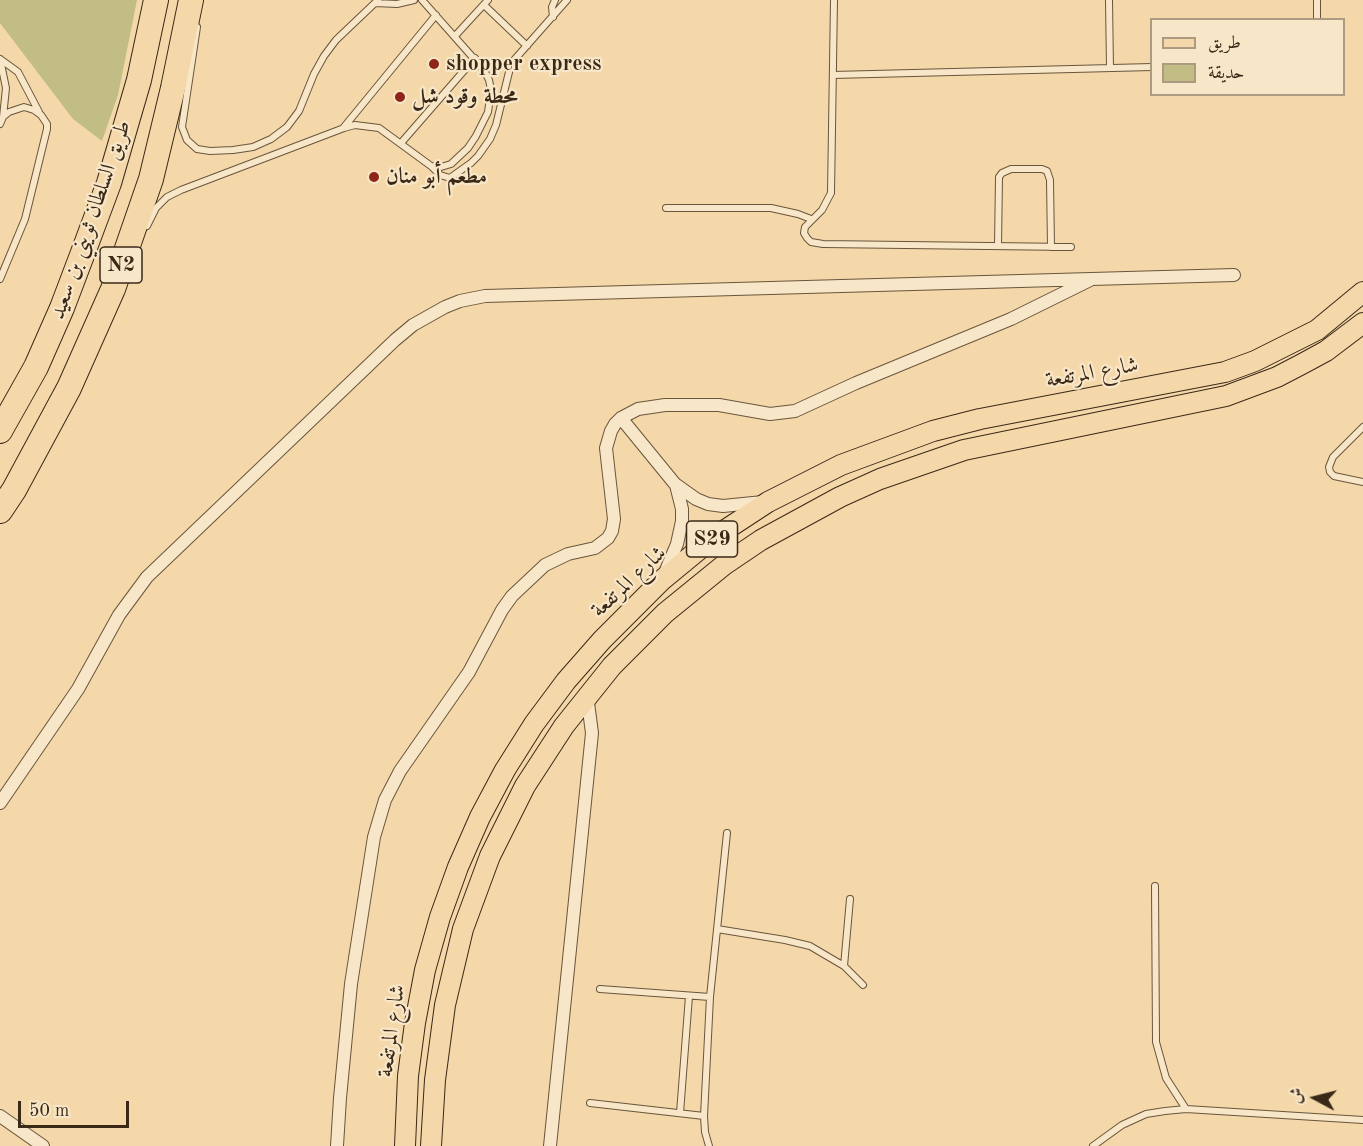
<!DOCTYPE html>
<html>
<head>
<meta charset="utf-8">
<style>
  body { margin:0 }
  #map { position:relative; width:1363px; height:1146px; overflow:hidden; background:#f4d8aa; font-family:"Old Standard TT",Amiri,serif }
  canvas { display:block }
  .legend { position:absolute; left:1150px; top:18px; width:195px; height:78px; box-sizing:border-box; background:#f8e6c8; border:2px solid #ac9a81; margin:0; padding:8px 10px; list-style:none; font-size:18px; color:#3b2917 }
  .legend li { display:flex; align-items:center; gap:12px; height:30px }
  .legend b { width:30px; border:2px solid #ac9a81 }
  .north { position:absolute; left:1285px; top:1068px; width:60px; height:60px; -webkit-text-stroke:4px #f8e6c8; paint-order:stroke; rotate:277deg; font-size:16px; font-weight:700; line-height:24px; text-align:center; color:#3b2917 }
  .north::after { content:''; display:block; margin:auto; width:21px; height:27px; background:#3b2917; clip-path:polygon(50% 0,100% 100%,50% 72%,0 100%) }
  .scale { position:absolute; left:18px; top:1101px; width:111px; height:27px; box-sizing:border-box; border:3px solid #3b2917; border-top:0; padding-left:8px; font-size:18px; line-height:21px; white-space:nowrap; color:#3b2917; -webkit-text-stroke:4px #f8e6c8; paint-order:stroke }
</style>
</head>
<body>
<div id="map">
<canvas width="1363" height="1146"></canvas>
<ul class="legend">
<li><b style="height:8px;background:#f4d8aa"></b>طريق</li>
<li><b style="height:16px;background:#c1bd85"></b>حديقة</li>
</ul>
<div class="north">ش</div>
<div class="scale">50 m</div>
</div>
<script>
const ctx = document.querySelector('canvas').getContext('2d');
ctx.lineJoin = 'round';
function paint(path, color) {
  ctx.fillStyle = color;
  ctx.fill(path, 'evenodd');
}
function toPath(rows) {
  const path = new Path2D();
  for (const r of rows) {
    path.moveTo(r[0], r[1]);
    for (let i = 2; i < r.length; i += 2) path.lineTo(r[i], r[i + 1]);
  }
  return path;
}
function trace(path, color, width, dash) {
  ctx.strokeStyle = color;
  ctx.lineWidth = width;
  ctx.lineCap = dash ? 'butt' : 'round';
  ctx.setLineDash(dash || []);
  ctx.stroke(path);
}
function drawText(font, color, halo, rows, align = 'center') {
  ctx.font = font + ' "Old Standard TT",Amiri,serif';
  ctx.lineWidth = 4.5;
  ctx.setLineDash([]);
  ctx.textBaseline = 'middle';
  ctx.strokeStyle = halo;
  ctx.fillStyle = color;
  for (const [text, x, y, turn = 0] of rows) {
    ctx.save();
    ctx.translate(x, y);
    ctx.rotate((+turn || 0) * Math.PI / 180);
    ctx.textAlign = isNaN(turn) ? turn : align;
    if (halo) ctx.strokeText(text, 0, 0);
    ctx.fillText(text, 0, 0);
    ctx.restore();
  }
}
const green = toPath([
  [0,0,137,0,118,95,102,141,73,119,0,23]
]);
const lane = toPath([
  [834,0,831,193,822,210,805,227,804,233,807,238,811,242,823,244,1071,247],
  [1109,0,1110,68],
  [1317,0,1317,20],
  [375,3,397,4,414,0],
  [484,5,527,46],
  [553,17,552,7,555,0],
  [197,27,182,127,187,140,197,149,210,151,233,150,253,147,271,139,287,127,299,111,314,74,324,56,336,40,378,0],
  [455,36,488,0],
  [0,59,18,72,39,112],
  [0,59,6,88,3,117],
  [833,75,1152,67],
  [0,124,3,117,9,112,24,107,34,110,41,115,47,124,47,129,25,219,0,279],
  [344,127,436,15],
  [401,143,475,58],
  [431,166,440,175,450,178,471,163,478,156,490,139,496,125,510,68,515,59,567,0],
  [666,208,771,208,798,214,811,219],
  [147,226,156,208,167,197,181,190,344,128,355,125,379,128,431,166,441,167,451,164,468,148,476,136,488,112,491,90,489,80,484,70,422,0],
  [998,246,999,177,1002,173,1011,169,1042,169,1047,171,1050,180,1051,247],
  [1363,427,1333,457,1329,467,1330,472,1334,476,1363,482],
  [1155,886,1156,1042,1166,1078,1186,1109],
  [717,929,785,940,810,946,844,966,863,985],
  [844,966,850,899],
  [600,989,710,997],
  [590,1103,704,1116],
  [680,1113,689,996],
  [709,1146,705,1132,704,1116,710,997,727,833],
  [1093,1146,1122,1125,1146,1114,1165,1111,1186,1109,1363,1120]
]);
const street = toPath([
  [621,418,675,484,696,499,708,504,723,506,763,502],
  [664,575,677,544,682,521,682,509,676,485],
  [0,803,78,689,119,615,147,577,395,340,413,325,445,307,460,301,485,296,1234,275],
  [0,1116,43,1146],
  [337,1146,340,1098,351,984,374,837,385,800,400,771,469,672,502,610,512,596,545,565,568,554,595,548,608,538,612,531,614,519,606,448,611,431,615,424,621,418,638,409,665,405,719,405,770,414,795,411,856,383,1011,319,1090,280],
  [550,1146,592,733,587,695]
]);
const primary = toPath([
  [405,1146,408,1076,415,1023,425,970,440,917,458,867,480,817,505,770,534,724,566,681,602,640,662,580,713,538,768,502,841,465,933,431,980,419,1225,372,1255,361,1317,330,1363,292],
  [431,1146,435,1080,445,1005,463,929,490,856,525,786,564,726,612,666,665,613,724,565,761,540,840,497,880,479,964,450,1226,396,1277,377,1302,364,1326,351,1363,323]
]);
const highway = toPath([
  [0,431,36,367,62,308,87,242,109,183,139,80,156,0],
  [0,511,14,490,69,388,113,289,151,179,173,88,191,0]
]);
const markers = [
  [434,64,6,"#8f2418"],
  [400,97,6,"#8f2418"],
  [374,177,6,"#8f2418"]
];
const shields = [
  [121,265,42],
  [712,539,51]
];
const shieldNames = [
  ["N2",121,265],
  ["S29",712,539]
];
const poiNames = [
  ["shopper express",446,64],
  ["محطة وقود شل",412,97],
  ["مطعم أبو منان",386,177]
];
const streetNames = [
  ["طريق السلطان ثويني بن سعيد",91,220,-71],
  ["شارع المرتفعة",1092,373,-10],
  ["شارع المرتفعة",629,582,-43],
  ["شارع المرتفعة",392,1031,-82]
];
paint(green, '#c1bd85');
trace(lane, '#69553c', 8);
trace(street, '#69553c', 14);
trace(primary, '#3b2917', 22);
trace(highway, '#3b2917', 26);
trace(lane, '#f8e6c8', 6);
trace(street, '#f8e6c8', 12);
trace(primary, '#f4d8aa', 20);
trace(highway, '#f4d8aa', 24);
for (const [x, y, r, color] of markers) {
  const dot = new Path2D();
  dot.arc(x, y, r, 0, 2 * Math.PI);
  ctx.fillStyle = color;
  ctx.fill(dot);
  trace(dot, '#f8e6c8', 2);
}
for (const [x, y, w] of shields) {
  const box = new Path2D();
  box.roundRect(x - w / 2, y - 18, w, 36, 4.5);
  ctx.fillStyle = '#f8e6c8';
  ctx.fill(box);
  trace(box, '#3b2917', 1.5);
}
drawText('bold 21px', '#3b2917', null, shieldNames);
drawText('bold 22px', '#3b2917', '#f8e6c8', poiNames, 'left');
drawText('22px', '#3b2917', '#f8e6c8', streetNames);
</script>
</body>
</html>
